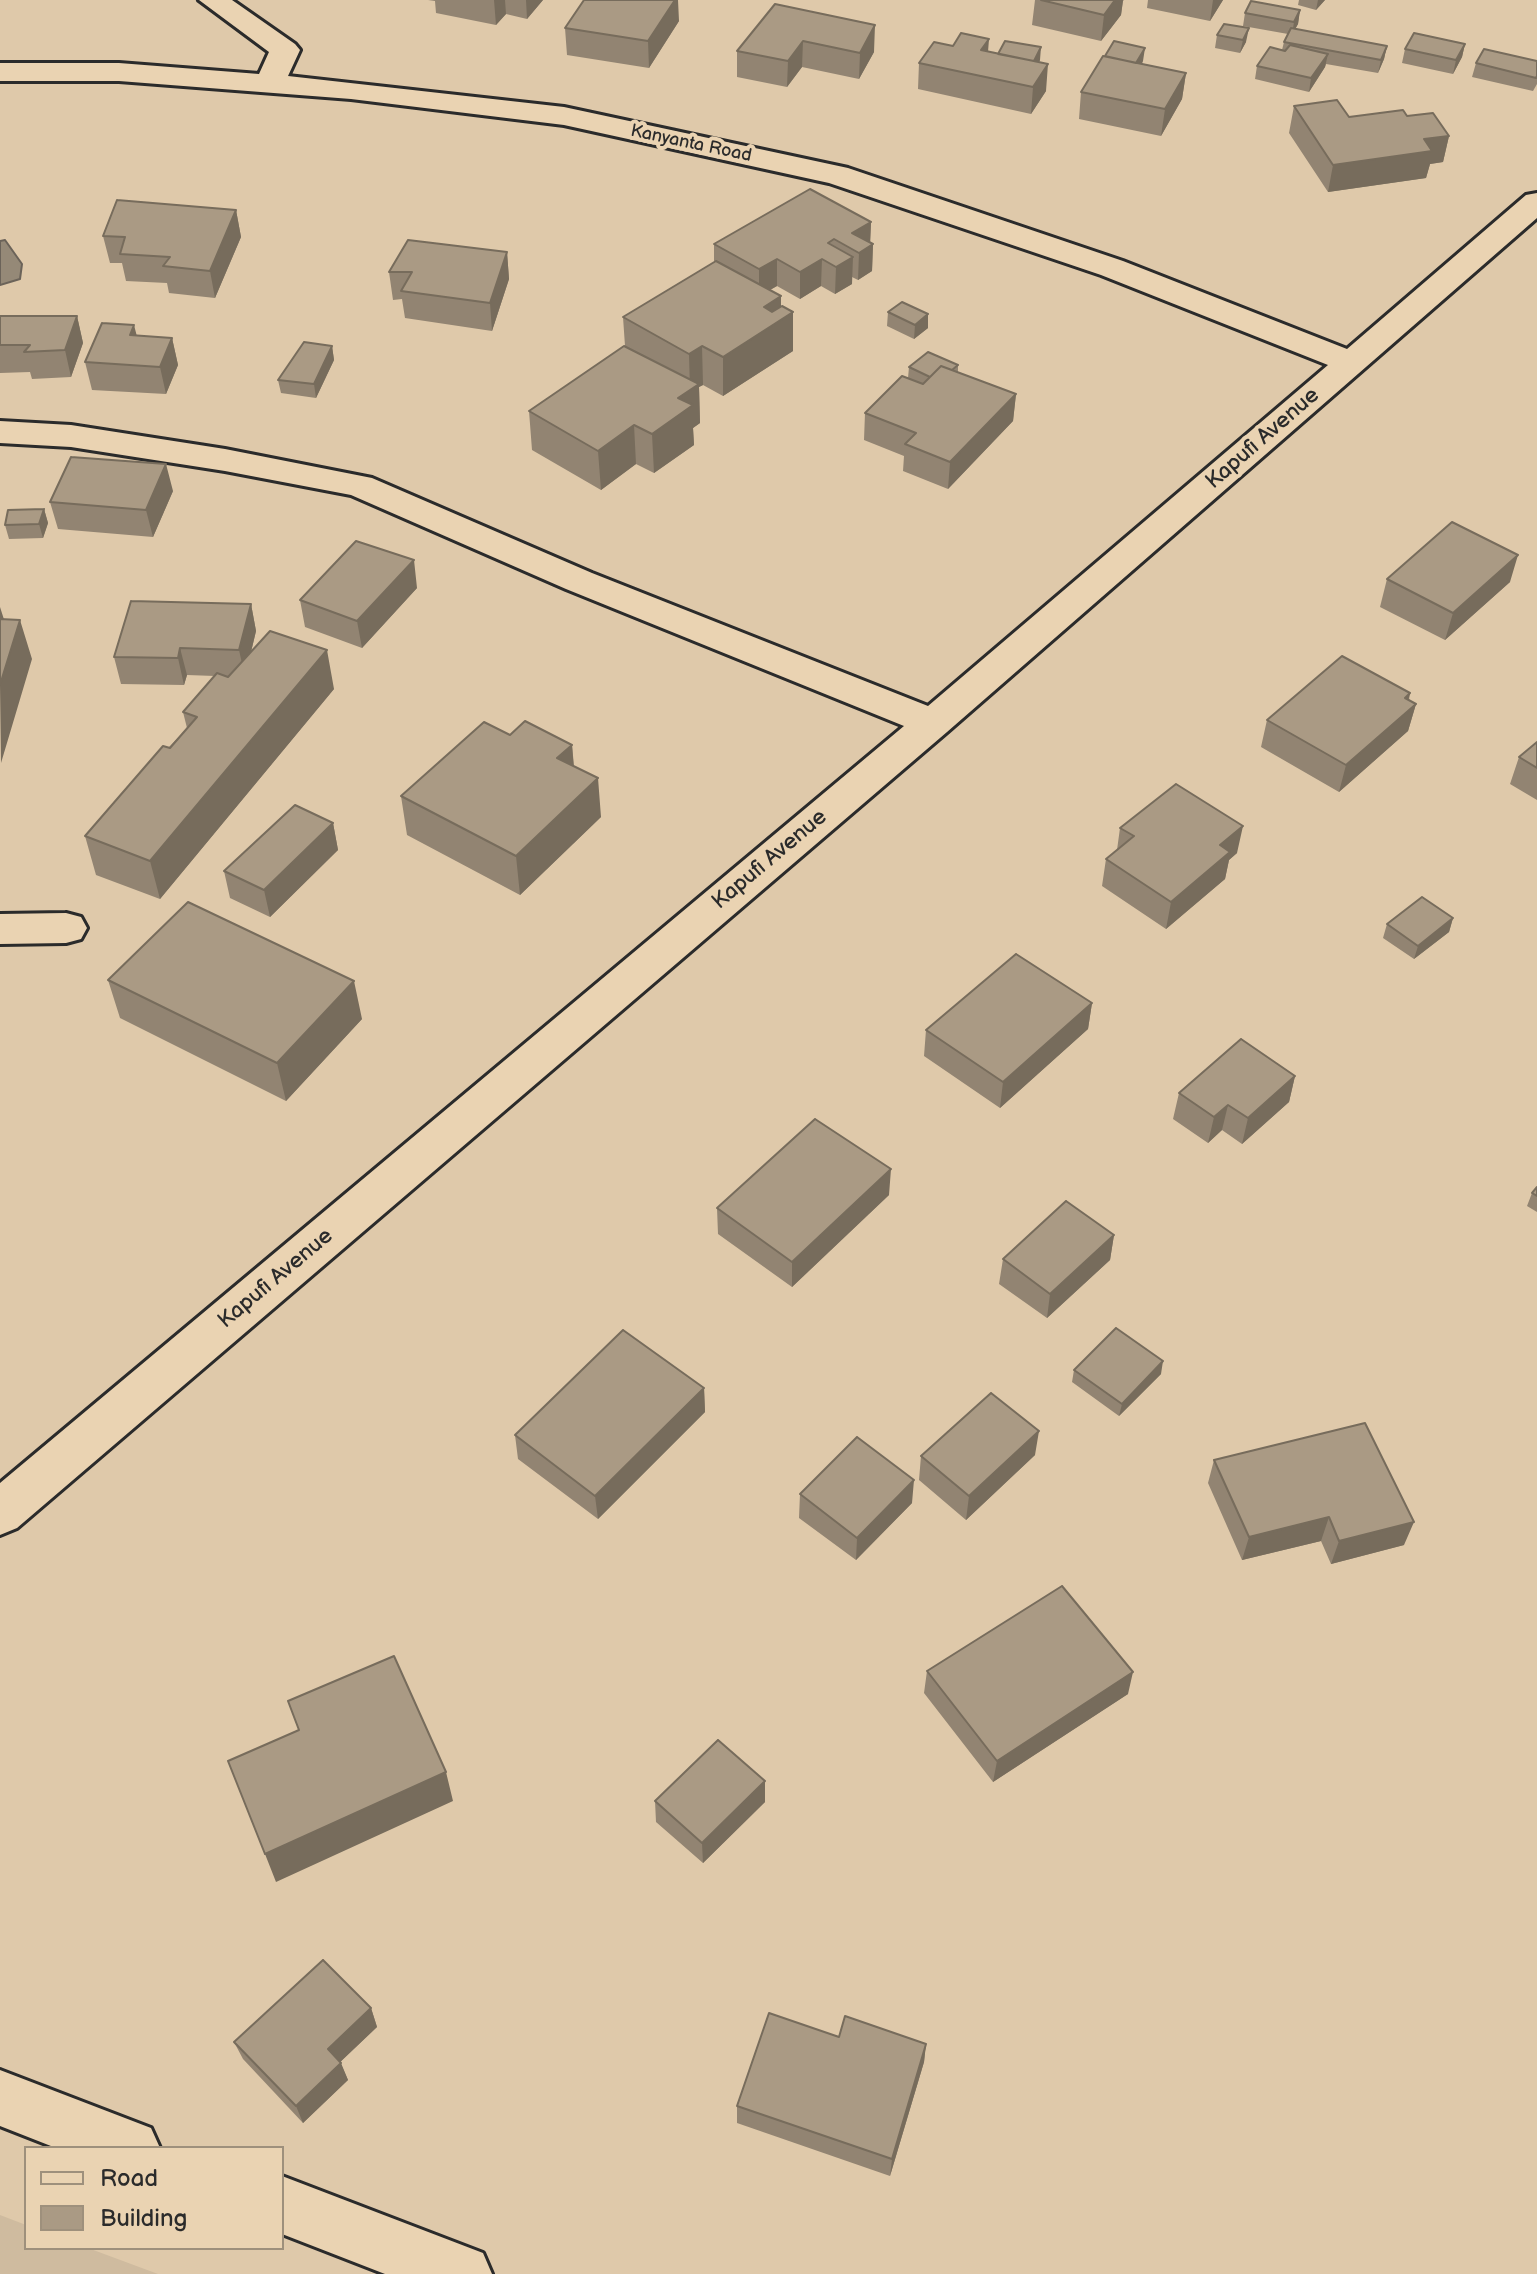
<!DOCTYPE html>
<html>
<head>
<meta charset="utf-8">
<style>
  body { margin:0 }
  #map { position:relative; width:1537px; height:2274px; overflow:hidden; background:#dfc9aa; font-family:"Balsamiq Sans",sans-serif }
  canvas { display:block }
  .legend { position:absolute; left:24px; top:2146px; width:260px; height:104px; box-sizing:border-box; background:#ead3b2; border:2px solid #9e907c; margin:0; padding:10px 14px; list-style:none; font-size:24px; color:#2b2b2b }
  .legend li { display:flex; align-items:center; gap:16px; height:40px }
  .legend b { width:40px; border:2px solid #9e907c }
</style>
</head>
<body>
<div id="map">
<canvas width="1537" height="2274"></canvas>
<ul class="legend">
<li><b style="height:10px;background:#ead3b2"></b>Road</li>
<li><b style="height:22px;background:#aa9a84"></b>Building</li>
</ul>
</div>
<script>
const ctx = document.querySelector('canvas').getContext('2d');
ctx.lineJoin = 'round';
function paint(path, color) {
  ctx.fillStyle = color;
  ctx.fill(path, 'evenodd');
}
function toPath(rows) {
  const path = new Path2D();
  for (const r of rows) {
    path.moveTo(r[0], r[1]);
    for (let i = 2; i < r.length; i += 2) path.lineTo(r[i], r[i + 1]);
  }
  return path;
}
function trace(path, color, width, dash) {
  ctx.strokeStyle = color;
  ctx.lineWidth = width;
  ctx.lineCap = dash ? 'butt' : 'round';
  ctx.setLineDash(dash || []);
  ctx.stroke(path);
}
function drawText(font, color, halo, rows, align = 'center') {
  ctx.font = font + ' "Balsamiq Sans",sans-serif';
  ctx.lineWidth = 8;
  ctx.setLineDash([]);
  ctx.textBaseline = 'middle';
  ctx.strokeStyle = halo;
  ctx.fillStyle = color;
  for (const [text, x, y, turn = 0] of rows) {
    ctx.save();
    ctx.translate(x, y);
    ctx.rotate((+turn || 0) * Math.PI / 180);
    ctx.textAlign = isNaN(turn) ? turn : align;
    if (halo) ctx.strokeText(text, 0, 0);
    ctx.fillText(text, 0, 0);
    ctx.restore();
  }
}
const built = toPath([
  [0,2215,26,2225,26,2248,88,2248,158,2274,0,2274]
]);
const water = toPath([
  [5,240,22,264,20,279,0,285,0,241,5,240]
]);
const minor = toPath([
  [199,0,232,0,295,44,300,50,288,76,564,107,848,168,1123,261,1347,349,1526,195,1537,193,1537,218,947,732,17,1528,0,1535,0,1483,904,726,566,589,351,495,225,471,71,447,0,443,0,421,71,425,225,449,372,478,592,573,928,706,1328,365,1101,275,829,183,564,125,351,99,119,81,0,81,0,63,119,63,259,74,269,52,199,0],
  [66,913,81,917,87,928,81,939,66,943,0,944,0,914,66,913],
  [0,2070,151,2128,160,2148,56,2148,0,2126,0,2070],
  [282,2176,483,2253,492,2274,385,2274,282,2234,282,2176]
]);
const wall = toPath([
  [428,0,543,0,527,19,506,14,496,25,436,13,435,1],
  [1035,0,1124,0,1123,1,1121,15,1101,41,1032,25],
  [1148,0,1223,0,1210,21,1147,8],
  [1299,0,1325,0,1316,10,1298,5],
  [775,4,874,52,859,79,802,67,787,87,737,77,737,51],
  [1300,10,1298,24,1295,29,1387,46,1384,59,1378,73,1326,64,1325,67,1309,92,1255,79,1257,66,1282,50,1284,42,1288,34,1243,26,1245,13],
  [679,21,649,68,567,55,565,28],
  [1224,24,1246,42,1240,53,1215,48,1217,35],
  [1465,44,1462,57,1453,74,1402,63,1405,49],
  [1040,60,1039,62,1046,91,1031,114,918,89,919,63],
  [1143,61,1142,64,1186,73,1182,99,1161,136,1079,119,1081,92],
  [1537,61,1537,84,1533,91,1472,77,1476,63],
  [1294,106,1349,117,1407,116,1449,136,1443,162,1430,164,1426,178,1328,192,1289,133],
  [236,210,241,237,215,298,169,293,167,283,126,281,122,263,110,263,103,236],
  [871,222,870,243,873,244,872,271,858,280,852,277,852,284,835,294,821,286,800,299,777,286,770,290,781,296,781,307,793,312,793,351,723,396,703,385,699,387,700,423,693,428,694,445,654,473,636,464,601,490,532,450,529,411,625,346,623,317,714,262,714,244],
  [507,252,509,279,492,331,405,318,402,299,393,300,389,272],
  [888,312,928,314,928,328,914,339,887,326],
  [0,316,77,316,83,343,71,377,32,379,30,372,0,373],
  [137,336,172,338,178,365,166,394,92,390,85,362],
  [332,346,334,360,316,398,281,393,278,380],
  [958,365,958,372,1016,394,1013,421,948,489,903,471,904,456,864,440,865,413,908,378,909,367],
  [173,491,153,537,58,529,50,502],
  [44,509,48,523,43,538,9,539,5,525],
  [1387,579,1510,582,1445,640,1380,607],
  [417,588,362,648,305,627,300,600],
  [251,604,256,631,251,652,334,689,160,899,96,875,85,836,187,728,183,712,215,676,187,675,184,685,121,684,114,657],
  [1410,693,1409,700,1416,704,1408,731,1339,792,1261,747,1267,720],
  [510,735,572,745,574,766,601,817,520,895,407,835,401,796],
  [1537,742,1537,800,1510,784,1519,757],
  [333,823,338,850,270,917,230,898,224,871],
  [1120,828,1237,853,1229,860,1225,879,1166,929,1102,886,1106,859,1117,850],
  [1453,918,1449,932,1414,959,1383,938,1387,924],
  [108,980,362,1019,286,1101,120,1018],
  [1092,1003,1088,1029,1000,1108,924,1056,926,1030],
  [1295,1076,1289,1102,1242,1144,1222,1130,1208,1143,1173,1119,1179,1093],
  [1537,1187,1537,1212,1527,1206,1532,1193],
  [889,1195,792,1287,718,1234,717,1208],
  [1114,1235,1110,1260,1047,1318,999,1284,1003,1259],
  [1074,1370,1161,1374,1119,1416,1072,1382],
  [704,1388,705,1412,598,1519,518,1459,515,1435],
  [1035,1455,966,1520,919,1480,921,1456],
  [1214,1460,1404,1545,1331,1564,1321,1541,1242,1560,1208,1483],
  [800,1494,912,1503,856,1560,799,1518],
  [927,1671,1128,1694,993,1782,924,1693],
  [765,1781,765,1802,703,1863,656,1822,655,1801],
  [371,2008,377,2027,340,2062,348,2080,303,2123,243,2059,234,2042],
  [839,2037,926,2044,924,2062,890,2176,737,2123,737,2106]
]);
const shadedWall = toPath([
  [494,0,505,0,506,14,496,25],
  [526,0,543,0,527,19],
  [675,0,678,0,679,21,649,68,648,41],
  [1115,0,1123,0,1121,15,1101,41,1104,15],
  [1213,0,1223,0,1210,21],
  [1318,0,1325,0,1316,10],
  [1300,10,1298,24,1292,35,1294,22],
  [875,25,874,52,859,79,860,53],
  [1249,28,1246,42,1240,53,1243,40],
  [989,39,987,65,979,77,981,50],
  [803,41,802,67,787,87,788,61],
  [1465,44,1462,57,1453,74,1456,60],
  [1387,46,1384,59,1378,73,1381,60],
  [1041,47,1040,60,1032,76,1033,62],
  [1145,48,1143,61,1131,81,1133,67],
  [1328,54,1325,67,1309,92,1311,78],
  [1048,64,1046,91,1031,114,1033,87],
  [1186,73,1182,99,1161,136,1165,109],
  [1449,136,1443,162,1430,164,1426,178,1328,192,1333,165,1424,139],
  [236,210,241,237,215,298,210,271],
  [871,222,870,246,873,244,872,271,858,280,859,253,852,233],
  [507,252,509,279,492,331,490,303],
  [853,257,852,284,835,294,836,267],
  [777,259,777,286,759,296,759,269],
  [822,259,821,286,800,299,800,272],
  [781,296,781,320,793,312,793,351,723,396,723,357,764,307],
  [928,314,928,328,914,339,915,325],
  [77,316,83,343,71,377,65,350],
  [134,325,141,352,130,335],
  [172,338,178,365,166,394,160,367],
  [332,346,334,360,316,398,314,384],
  [702,346,703,385,699,387,700,423,693,428,694,445,654,473,652,434,678,398,690,390,689,354],
  [1016,394,1013,421,948,489,950,462],
  [634,425,636,464,601,490,598,451],
  [166,464,173,491,153,537,146,510],
  [44,509,48,523,43,538,39,524],
  [1518,555,1510,582,1445,640,1453,613],
  [414,560,417,588,362,648,357,621],
  [251,604,256,631,245,677,239,650],
  [0,607,9,635,0,654],
  [20,620,32,659,1,763,0,685],
  [180,648,187,675,184,685,178,658],
  [327,650,334,689,160,899,150,861],
  [1410,693,1405,713,1416,704,1408,731,1339,792,1346,765],
  [572,745,575,784,557,758],
  [598,778,601,817,520,895,516,856],
  [333,823,338,850,270,917,264,890],
  [1243,826,1237,853,1229,860,1225,879,1166,929,1171,902,1220,845],
  [1453,918,1449,932,1414,959,1418,946],
  [354,981,362,1019,286,1101,277,1063],
  [1092,1003,1088,1029,1000,1108,1003,1082],
  [1295,1076,1289,1102,1242,1144,1248,1118],
  [1228,1105,1222,1130,1208,1143,1214,1117],
  [891,1169,889,1195,792,1287,792,1262],
  [1114,1235,1110,1260,1047,1318,1050,1294],
  [1163,1361,1161,1374,1119,1416,1122,1404],
  [704,1388,705,1412,598,1519,595,1496],
  [1039,1431,1035,1455,966,1520,969,1496],
  [914,1480,912,1503,856,1560,857,1538],
  [1329,1517,1321,1541,1242,1560,1249,1537],
  [1414,1522,1404,1545,1331,1564,1339,1541],
  [1133,1672,1128,1694,993,1782,997,1761],
  [446,1772,453,1801,276,1882,265,1854],
  [765,1781,765,1802,703,1863,702,1843],
  [371,2008,377,2027,335,2067,328,2049],
  [926,2044,924,2062,890,2176,892,2159],
  [341,2063,348,2080,303,2123,296,2106]
]);
const building = toPath([
  [584,0,675,0,648,41,565,28,584,0],
  [1041,0,1115,0,1104,15,1041,0],
  [1251,1,1300,10,1294,22,1245,13,1251,1],
  [775,4,875,25,860,53,803,41,788,61,737,51,775,4],
  [1224,24,1249,28,1243,40,1217,35,1224,24],
  [1291,28,1387,46,1381,60,1284,42,1291,28],
  [961,33,989,39,981,50,1048,64,1033,87,919,63,934,42,953,46,961,33],
  [1414,33,1465,44,1456,60,1405,49,1414,33],
  [1005,41,1041,47,1034,61,998,54,1005,41],
  [1114,41,1145,48,1136,63,1105,56,1114,41],
  [1290,45,1328,54,1311,78,1257,66,1270,47,1285,51,1290,45],
  [1484,49,1537,61,1537,76,1536,78,1476,63,1484,49],
  [1103,56,1186,73,1165,109,1081,92,1103,56],
  [1337,100,1349,117,1403,110,1407,116,1433,113,1449,136,1424,139,1432,151,1333,165,1294,106,1337,100],
  [810,189,871,222,852,233,873,244,859,253,834,239,828,243,853,257,836,267,822,259,800,272,777,259,759,269,714,244,810,189],
  [117,200,236,210,210,271,163,266,170,257,120,254,125,237,103,236,117,200],
  [408,240,507,252,490,303,401,291,412,272,389,272,408,240],
  [716,261,781,296,764,307,772,312,782,306,793,312,723,357,702,346,689,354,623,317,716,261],
  [902,302,928,314,915,325,888,312,902,302],
  [0,316,77,316,65,350,24,352,30,345,0,345,0,316],
  [102,323,134,325,130,335,172,338,160,367,85,362,102,323],
  [304,342,332,346,314,384,278,380,304,342],
  [624,346,699,384,678,398,693,405,652,434,634,425,598,451,529,411,624,346],
  [928,352,958,365,952,370,941,366,930,377,909,367,928,352],
  [941,366,1016,394,950,462,905,444,916,433,865,413,902,376,923,384,941,366],
  [71,457,166,464,146,510,50,502,71,457],
  [44,509,39,524,5,525,8,510,44,509],
  [1452,522,1518,555,1453,613,1387,579,1452,522],
  [356,541,414,560,357,621,300,600,356,541],
  [131,601,251,604,239,650,180,648,178,658,114,657,131,601],
  [0,619,20,620,0,685,0,619],
  [270,631,327,650,150,861,85,836,163,746,170,748,197,717,183,712,217,673,228,677,270,631],
  [1342,656,1410,693,1405,698,1416,704,1346,765,1267,720,1342,656],
  [525,721,572,745,557,758,598,778,516,856,401,796,484,722,510,735,525,721],
  [1537,742,1537,768,1519,757,1537,742],
  [1176,784,1243,826,1220,845,1230,852,1171,902,1106,859,1134,836,1120,828,1176,784],
  [295,805,333,823,264,890,224,871,295,805],
  [1422,897,1453,918,1418,946,1387,924,1422,897],
  [188,902,354,981,277,1063,108,980,188,902],
  [1016,954,1092,1003,1003,1082,926,1030,1016,954],
  [1241,1039,1295,1076,1248,1118,1228,1105,1214,1117,1179,1093,1241,1039],
  [815,1119,891,1169,792,1262,717,1208,815,1119],
  [1537,1187,1537,1196,1532,1193,1537,1187],
  [1066,1201,1114,1235,1050,1294,1003,1259,1066,1201],
  [1116,1328,1163,1361,1122,1404,1074,1370,1116,1328],
  [623,1330,704,1388,595,1496,515,1435,623,1330],
  [991,1393,1039,1431,969,1496,921,1456,991,1393],
  [1365,1423,1414,1522,1339,1541,1329,1517,1249,1537,1214,1460,1365,1423],
  [857,1437,914,1480,857,1538,800,1494,857,1437],
  [1062,1586,1133,1672,997,1761,927,1671,1062,1586],
  [394,1656,446,1772,265,1854,228,1761,299,1730,288,1701,394,1656],
  [718,1740,765,1781,702,1843,655,1801,718,1740],
  [323,1960,371,2008,328,2049,341,2063,296,2106,234,2042,323,1960],
  [769,2013,839,2037,845,2016,926,2044,892,2159,737,2106,769,2013]
]);
const farStreetnames = [
  ["Kanyanta Road",691,144,12]
];
const streetNames = [
  ["Kapufi Avenue",1263,439,-41],
  ["Kapufi Avenue",770,860,-40],
  ["Kapufi Avenue",276,1279,-40]
];
paint(built, '#cfbb9f');
paint(water, '#958977');
trace(water, '#6b6359', 2);
trace(minor, '#2b2b2b', 6);
paint(minor, '#ead3b2');
paint(wall, '#928472');
paint(shadedWall, '#776c5c');
paint(building, '#aa9a84');
trace(building, '#776c5c', 2);
drawText('18px', '#2b2b2b', '#ead3b2', farStreetnames);
drawText('22px', '#2b2b2b', '#ead3b2', streetNames);
</script>
</body>
</html>
